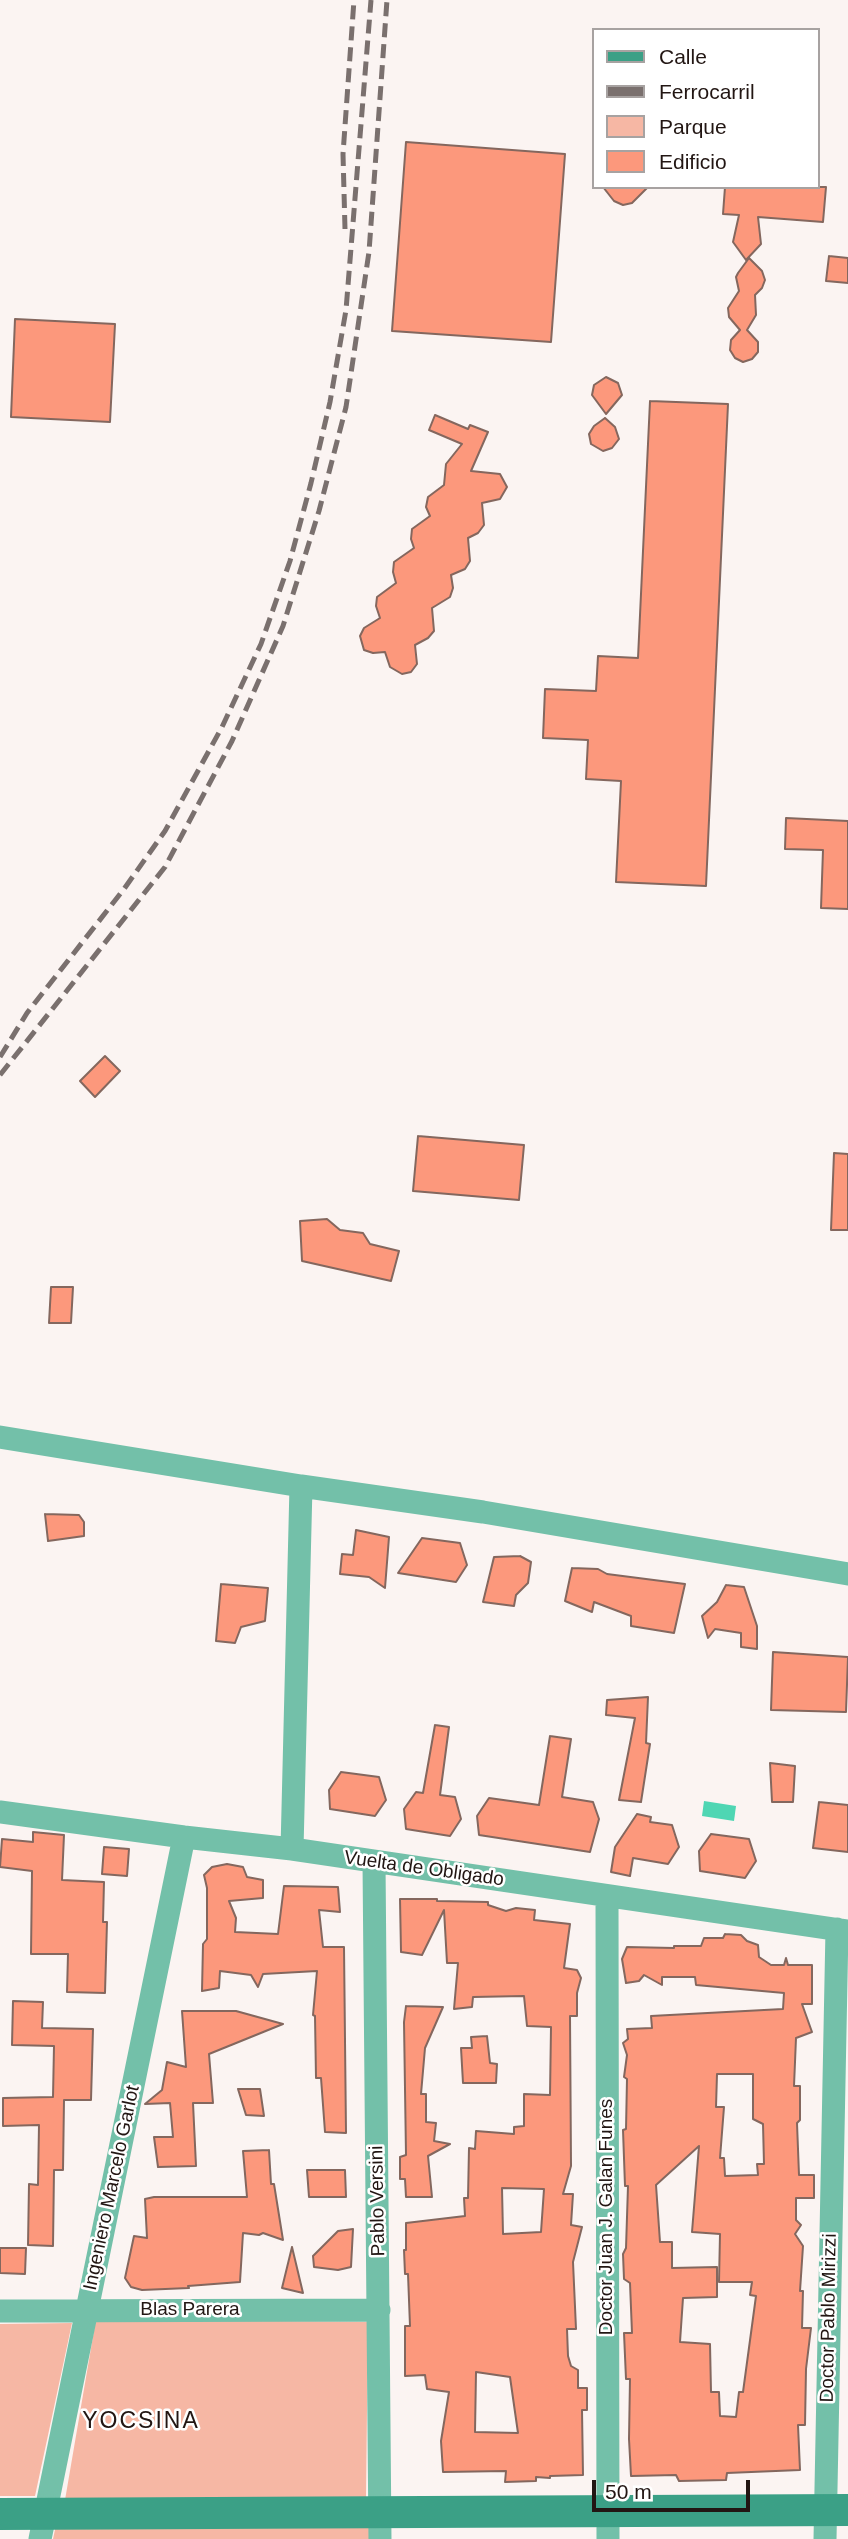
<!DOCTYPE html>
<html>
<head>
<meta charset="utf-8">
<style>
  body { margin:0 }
  #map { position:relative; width:848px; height:2539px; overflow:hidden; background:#fbf4f2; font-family:Helvetica,sans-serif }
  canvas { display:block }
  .legend { position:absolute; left:592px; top:28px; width:228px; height:161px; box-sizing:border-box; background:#fff; border:2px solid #a7a2a1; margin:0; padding:9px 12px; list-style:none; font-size:21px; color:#221613 }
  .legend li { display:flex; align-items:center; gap:14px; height:35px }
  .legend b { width:35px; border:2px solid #a7a2a1 }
  .scale { position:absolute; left:592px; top:2480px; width:158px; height:32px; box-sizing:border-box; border:4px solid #221613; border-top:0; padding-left:9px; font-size:21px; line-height:24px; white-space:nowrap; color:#221613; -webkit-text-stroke:5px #fff; paint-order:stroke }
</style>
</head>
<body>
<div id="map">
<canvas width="848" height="2539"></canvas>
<ul class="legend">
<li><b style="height:9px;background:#3ba086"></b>Calle</li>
<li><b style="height:9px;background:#7a706e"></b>Ferrocarril</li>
<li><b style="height:19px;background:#f6b7a4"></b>Parque</li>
<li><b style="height:19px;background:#fc987c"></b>Edificio</li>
</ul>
<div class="scale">50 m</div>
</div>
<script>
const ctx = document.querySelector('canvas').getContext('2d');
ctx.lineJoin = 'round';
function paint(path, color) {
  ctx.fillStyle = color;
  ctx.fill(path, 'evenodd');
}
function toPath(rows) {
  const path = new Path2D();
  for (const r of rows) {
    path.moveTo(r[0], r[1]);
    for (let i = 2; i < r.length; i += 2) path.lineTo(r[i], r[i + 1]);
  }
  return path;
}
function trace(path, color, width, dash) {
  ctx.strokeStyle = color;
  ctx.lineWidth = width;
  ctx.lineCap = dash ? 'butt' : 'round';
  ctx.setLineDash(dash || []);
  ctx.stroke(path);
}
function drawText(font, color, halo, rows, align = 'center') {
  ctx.font = font + ' Helvetica,sans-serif';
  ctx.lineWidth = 5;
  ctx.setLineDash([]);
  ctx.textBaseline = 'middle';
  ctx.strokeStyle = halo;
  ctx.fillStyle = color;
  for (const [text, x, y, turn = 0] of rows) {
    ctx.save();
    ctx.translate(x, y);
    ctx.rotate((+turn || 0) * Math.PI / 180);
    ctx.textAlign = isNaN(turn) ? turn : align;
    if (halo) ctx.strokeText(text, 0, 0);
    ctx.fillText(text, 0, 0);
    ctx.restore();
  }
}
const green = toPath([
  [96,2319,368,2322,366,2497,65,2500],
  [72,2323,35,2496,0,2496,0,2324],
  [56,2525,370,2525,370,2539,53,2539]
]);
const water = toPath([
  [704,1801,736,1806,734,1821,702,1816]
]);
const building = toPath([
  [406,142,565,154,551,342,392,331,406,142],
  [603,187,648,187,632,203,623,205,614,201,603,187],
  [725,187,826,187,823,222,758,217,761,244,746,260,733,242,739,215,723,214,725,187],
  [829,256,848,258,848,283,826,281,829,256],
  [749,258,762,271,765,280,762,288,755,295,756,315,747,330,758,342,758,352,752,359,743,362,735,358,730,350,731,340,740,330,729,317,728,308,739,291,736,277,738,273,749,258],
  [15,319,115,324,110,422,11,417,15,319],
  [606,377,618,383,622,395,606,414,592,395,594,385,606,377],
  [650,401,728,404,706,886,616,882,621,781,586,779,588,740,543,738,545,689,596,691,598,656,638,658,650,401],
  [435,415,468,429,470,425,488,432,471,471,500,474,507,487,500,499,482,503,484,525,478,533,468,538,470,561,465,569,451,575,453,588,450,597,432,608,434,631,428,638,415,645,417,664,411,672,402,674,390,667,385,652,373,653,364,650,360,636,364,628,380,618,376,606,377,597,396,583,393,572,394,562,414,548,411,539,412,529,430,516,426,507,428,497,444,485,446,464,462,444,429,430,435,415],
  [605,418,615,427,619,439,612,448,603,451,591,444,589,434,594,426,605,418],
  [786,818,848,821,848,909,821,908,823,850,785,849,786,818],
  [105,1056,120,1071,95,1097,80,1081,105,1056],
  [418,1136,524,1145,519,1200,413,1191,418,1136],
  [834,1153,848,1154,848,1230,831,1230,834,1153],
  [327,1219,340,1230,363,1233,370,1244,399,1251,391,1281,302,1261,300,1221,327,1219],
  [51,1287,73,1287,71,1323,49,1323,51,1287],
  [45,1514,79,1515,84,1522,84,1536,48,1541,45,1514],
  [356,1530,389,1537,385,1588,369,1577,340,1574,342,1554,353,1555,356,1530],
  [422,1538,460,1543,467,1565,456,1582,398,1573,422,1538],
  [520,1556,531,1562,528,1583,516,1595,514,1606,483,1602,494,1557,520,1556],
  [572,1568,598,1569,607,1574,685,1584,674,1633,631,1626,631,1616,594,1602,592,1612,565,1601,572,1568],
  [221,1584,268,1588,265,1621,241,1627,235,1643,216,1641,221,1584],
  [726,1585,744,1587,757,1626,757,1649,741,1647,741,1633,715,1629,708,1638,702,1616,717,1602,726,1585],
  [773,1652,848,1657,846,1712,771,1710,773,1652],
  [648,1697,646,1743,650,1744,641,1802,619,1800,635,1718,606,1715,607,1700,648,1697],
  [435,1725,449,1727,440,1795,455,1797,461,1819,450,1836,406,1829,404,1809,416,1792,423,1793,435,1725],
  [550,1736,571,1739,562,1797,593,1802,599,1819,590,1852,479,1835,477,1816,489,1798,539,1805,550,1736],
  [770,1763,795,1766,793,1802,772,1802,770,1763],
  [341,1772,379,1777,386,1800,375,1816,330,1809,329,1790,341,1772],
  [819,1802,848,1805,848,1852,813,1848,819,1802],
  [637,1814,651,1817,650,1822,672,1825,679,1847,668,1864,633,1858,630,1876,611,1872,615,1847,637,1814],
  [33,1832,64,1835,62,1880,104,1882,103,1922,107,1922,105,1993,67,1992,68,1954,31,1954,32,1871,0,1867,2,1839,33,1842,33,1832],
  [711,1834,749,1839,756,1861,745,1878,700,1871,699,1851,711,1834],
  [104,1847,129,1849,127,1876,102,1874,104,1847],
  [227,1864,243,1867,247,1877,263,1880,263,1898,229,1901,236,1918,235,1932,278,1934,284,1886,338,1887,340,1912,319,1910,323,1947,344,1947,346,2133,325,2132,321,2078,316,2078,315,2016,313,2015,317,1971,263,1974,258,1987,251,1975,220,1971,219,1988,202,1991,203,1944,207,1939,207,1888,204,1875,212,1867,227,1864],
  [400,1899,437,1899,437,1901,488,1902,488,1905,506,1911,516,1908,535,1910,534,1920,570,1924,564,1968,577,1970,581,1978,577,1993,577,2016,570,2016,571,2166,563,2194,573,2194,571,2225,582,2227,573,2262,576,2329,567,2329,568,2356,571,2366,578,2370,578,2388,587,2388,587,2410,582,2410,583,2475,550,2476,550,2478,536,2477,536,2481,505,2482,506,2471,443,2472,441,2441,449,2392,427,2389,425,2375,405,2376,405,2326,410,2326,408,2274,405,2274,404,2250,406,2250,406,2223,465,2216,464,2198,468,2198,469,2148,475,2149,476,2131,514,2134,514,2127,524,2126,524,2094,550,2095,551,2027,527,2026,524,1996,473,1997,472,2007,454,2009,458,1963,447,1963,444,1910,422,1955,401,1952,400,1899],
  [502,2188,544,2189,541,2232,503,2234,502,2188],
  [476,2372,510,2377,518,2433,475,2432,476,2372],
  [725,1934,741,1935,747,1941,758,1945,759,1957,771,1965,784,1965,786,1958,788,1965,812,1965,812,2004,802,2004,812,2032,796,2038,794,2086,800,2086,800,2120,797,2123,799,2175,814,2175,814,2198,796,2198,796,2220,801,2225,795,2234,803,2246,800,2291,803,2291,802,2328,811,2328,806,2369,805,2425,798,2425,800,2470,727,2473,726,2480,679,2481,676,2475,631,2476,629,2439,630,2379,626,2379,624,2333,632,2333,630,2283,624,2279,623,2254,626,2248,628,2186,625,2186,623,2130,626,2129,627,2079,624,2077,627,2055,623,2043,628,2039,627,2029,652,2028,651,2016,783,2009,784,1993,696,1985,695,1977,662,1977,662,1985,644,1975,639,1981,626,1983,622,1959,627,1947,674,1948,674,1946,701,1946,704,1938,723,1938,725,1934],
  [717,2074,753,2074,753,2119,763,2124,764,2164,757,2164,758,2175,725,2176,724,2158,720,2158,724,2107,716,2107,717,2074],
  [699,2146,692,2232,720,2234,719,2282,752,2282,750,2295,756,2296,743,2392,739,2392,736,2417,720,2416,719,2392,711,2392,710,2344,680,2342,683,2298,717,2297,717,2267,672,2268,672,2242,660,2242,656,2185,699,2146],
  [13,2001,43,2002,42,2028,93,2029,91,2100,64,2100,63,2170,54,2170,53,2246,28,2245,29,2184,38,2185,39,2125,3,2126,3,2098,53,2097,54,2046,12,2045,13,2001],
  [406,2006,443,2007,425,2048,421,2094,426,2094,426,2122,436,2123,434,2141,450,2144,428,2156,432,2197,406,2197,405,2179,400,2179,400,2157,406,2155,404,2022,406,2006],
  [182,2011,236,2011,283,2024,209,2054,213,2103,193,2103,196,2166,158,2167,154,2137,173,2137,170,2103,145,2104,162,2090,167,2062,186,2067,182,2011],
  [487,2036,490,2063,497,2064,496,2083,463,2083,461,2048,472,2048,471,2037,487,2036],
  [238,2089,260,2089,264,2116,246,2115,238,2089],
  [269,2150,271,2184,274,2184,283,2240,263,2233,259,2235,243,2233,240,2282,188,2286,189,2288,142,2290,131,2287,125,2278,134,2236,147,2238,145,2199,154,2197,247,2197,243,2151,269,2150],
  [307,2170,345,2170,346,2197,309,2197,307,2170],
  [353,2229,351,2267,338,2270,314,2267,313,2256,338,2231,353,2229],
  [292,2247,303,2293,282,2288,292,2247],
  [0,2248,26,2248,25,2274,0,2273,0,2248]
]);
const street = toPath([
  [0,1437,301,1486],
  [0,1812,184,1837,292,1849,848,1931],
  [292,1849,301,1486,483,1512,848,1574],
  [374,1862,380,2539],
  [607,1896,608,2539],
  [0,2311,379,2310],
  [40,2539,184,1837],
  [825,2539,837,1929]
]);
const secondary = toPath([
  [0,2514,848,2510]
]);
const rail = toPath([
  [345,229,343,154,354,0],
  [0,1057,27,1013,124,889,165,831,222,727,261,644,290,561,311,483,330,402,346,310,371,0],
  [0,1075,165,867,232,741,283,626,319,511,346,407,369,252,387,0]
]);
const streetNames = [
  ["Vuelta de Obligado",424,1869,8],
  ["Ingeniero Marcelo Garlot",112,2188,-78],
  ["Pablo Versini",378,2201,-91],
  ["Doctor Juan J. Galan Funes",607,2217,-90],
  ["Blas Parera",190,2310],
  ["Doctor Pablo Mirizzi",829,2318,-89]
];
const quarterNames = [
  ["YOCSINA",141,2422]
];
paint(green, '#f6b7a4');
paint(water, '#4fd6b3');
paint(building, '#fc987c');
trace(building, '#84675e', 2);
trace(street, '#73c0a9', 23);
trace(secondary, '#3ba086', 32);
trace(rail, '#7a706e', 5, [14, 7]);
drawText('19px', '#221613', '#fff', streetNames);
ctx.letterSpacing = '2px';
drawText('23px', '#221613', '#fff', quarterNames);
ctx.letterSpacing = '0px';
</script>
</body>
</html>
